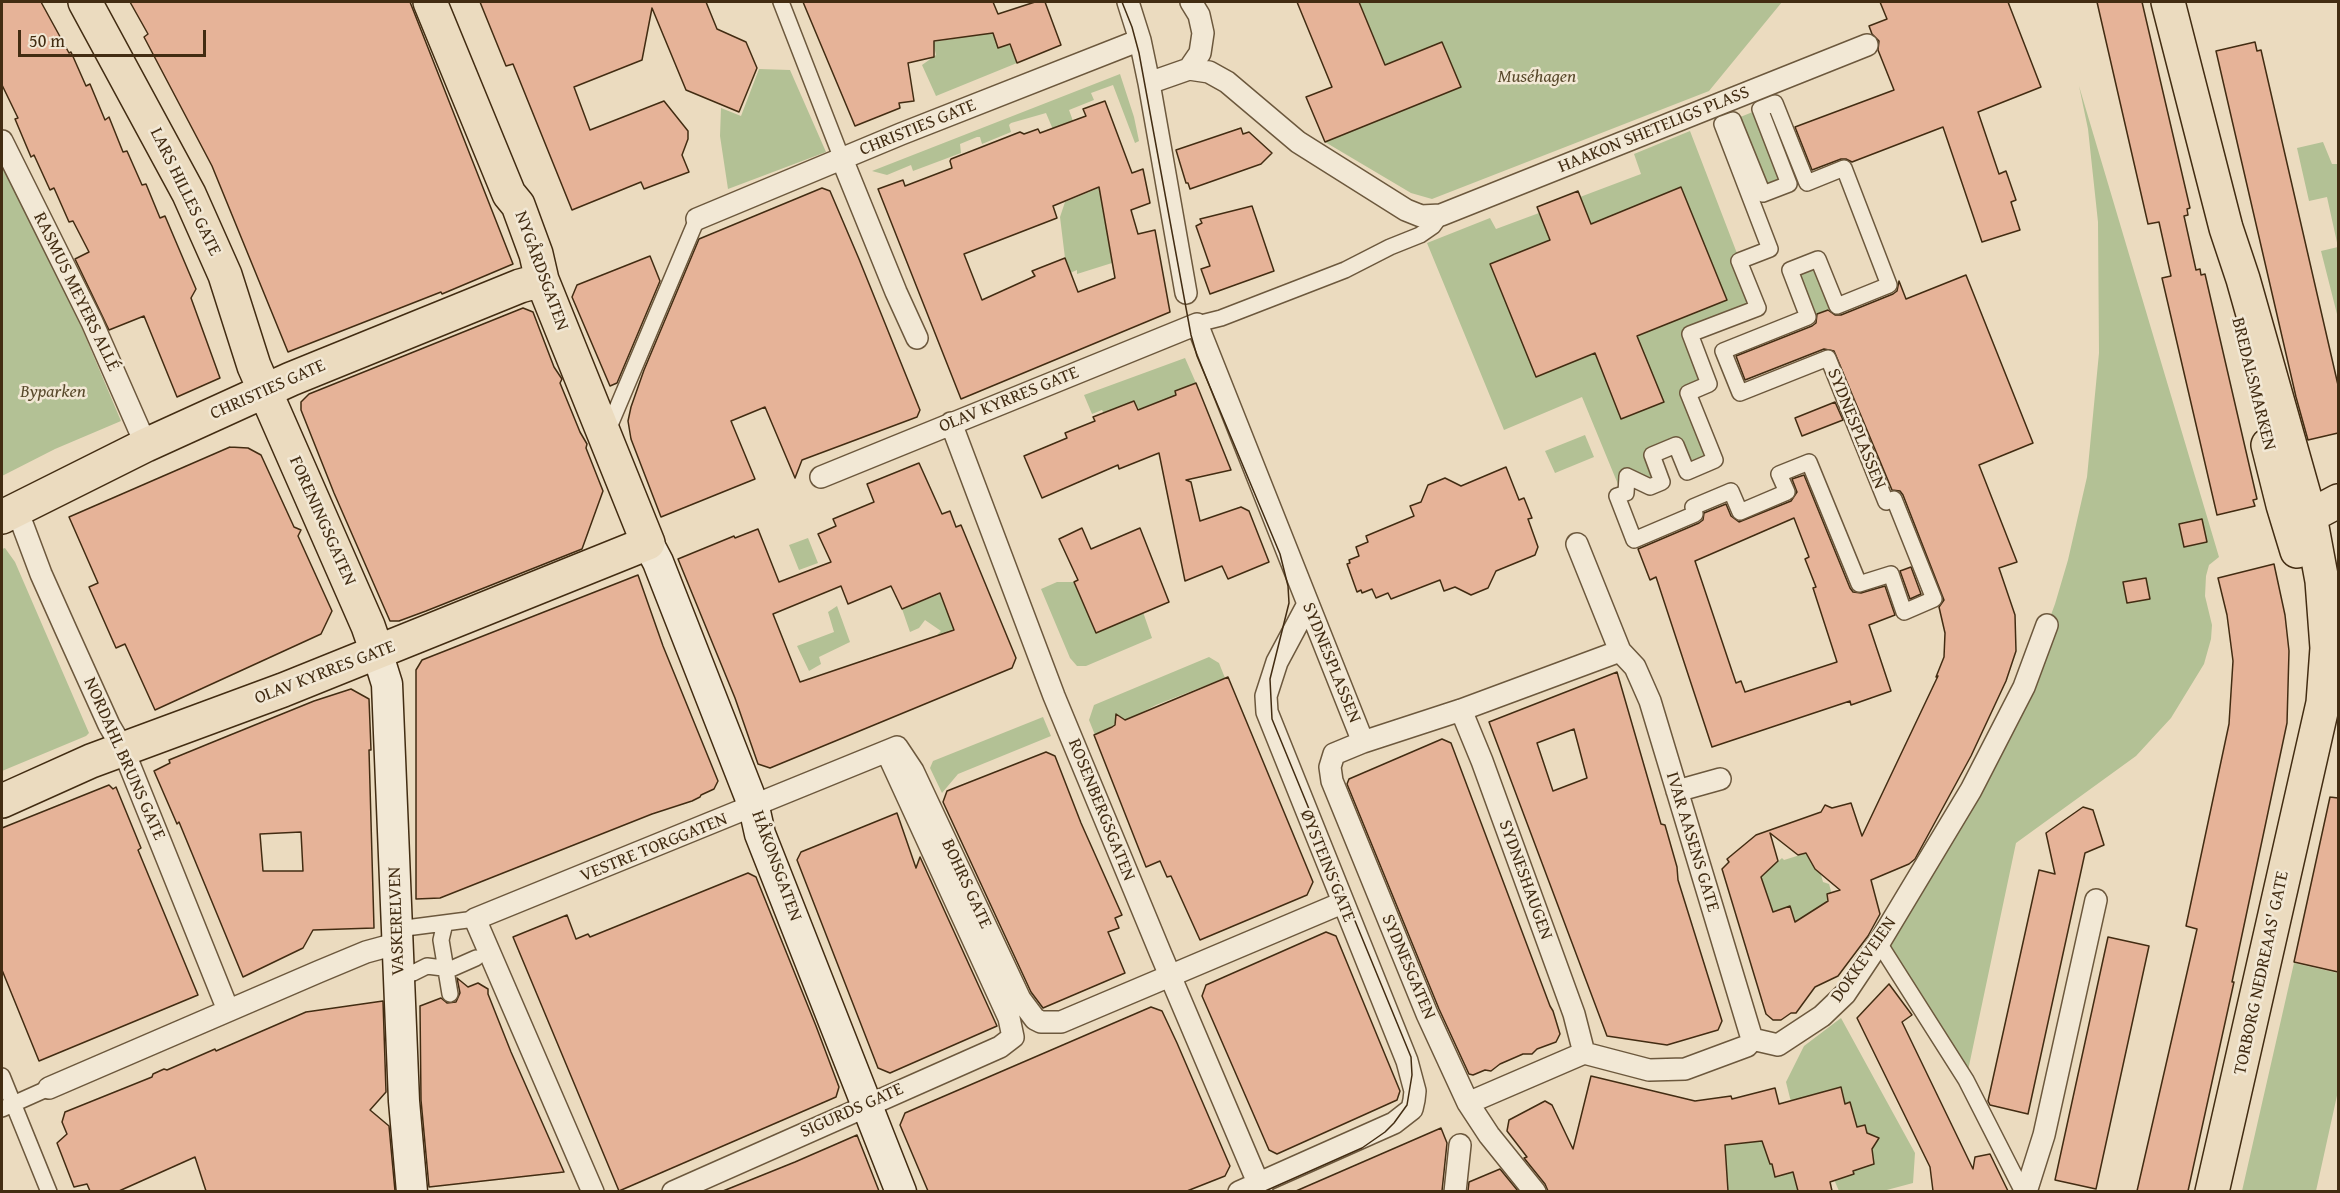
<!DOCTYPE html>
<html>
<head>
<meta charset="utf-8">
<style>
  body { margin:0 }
  #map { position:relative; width:2340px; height:1193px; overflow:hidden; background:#ebdbbf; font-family:"Gentium Book Plus",serif }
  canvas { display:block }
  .frame { position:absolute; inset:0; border:3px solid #422c12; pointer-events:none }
  .scale { position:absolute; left:18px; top:30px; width:188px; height:27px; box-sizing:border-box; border:3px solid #422c12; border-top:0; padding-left:8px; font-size:18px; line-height:21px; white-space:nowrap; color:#422c12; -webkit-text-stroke:4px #f2e8d5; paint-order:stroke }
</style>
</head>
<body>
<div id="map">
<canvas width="2340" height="1193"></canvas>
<div class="frame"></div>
<div class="scale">50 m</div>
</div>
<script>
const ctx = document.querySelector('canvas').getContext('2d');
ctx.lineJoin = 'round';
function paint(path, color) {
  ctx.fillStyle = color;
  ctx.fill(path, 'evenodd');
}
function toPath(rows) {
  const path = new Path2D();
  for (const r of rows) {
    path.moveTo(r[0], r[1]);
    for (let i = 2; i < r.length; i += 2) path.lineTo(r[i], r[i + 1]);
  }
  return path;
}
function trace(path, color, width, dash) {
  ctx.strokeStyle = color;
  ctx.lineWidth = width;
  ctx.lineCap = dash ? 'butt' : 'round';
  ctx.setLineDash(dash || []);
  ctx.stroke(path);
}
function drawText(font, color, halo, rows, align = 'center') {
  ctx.font = font + ' "Gentium Book Plus",serif';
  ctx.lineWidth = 5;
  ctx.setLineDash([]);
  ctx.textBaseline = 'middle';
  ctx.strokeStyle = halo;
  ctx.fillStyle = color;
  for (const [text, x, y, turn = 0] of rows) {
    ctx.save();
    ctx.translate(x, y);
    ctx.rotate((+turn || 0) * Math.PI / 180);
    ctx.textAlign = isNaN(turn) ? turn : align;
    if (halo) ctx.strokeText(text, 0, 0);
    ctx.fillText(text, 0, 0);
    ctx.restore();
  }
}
const green = toPath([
  [1363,2,1782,2,1709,91,1432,199,1411,193,1325,142,1461,87,1442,42,1385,65,1360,3],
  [988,20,998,48,1009,44,1017,63,936,96,922,65,936,55,933,42,959,38,958,26],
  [759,69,790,70,826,152,728,189,720,136,721,108,741,116],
  [1120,74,1134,117,1139,141,1135,143,1113,85,1091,93,1094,100,1069,110,1073,121,1061,125,1066,139,1068,165,1046,113,1011,123,1009,125,1011,132,982,144,980,137,977,137,960,144,961,153,913,171,911,165,887,175,872,171],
  [2079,86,2219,557,2209,565,2206,576,2205,596,2212,625,2211,639,2204,664,2171,718,2136,756,2016,843,1966,1080,1879,943,2024,687,2055,604,2068,560,2087,477,2099,353,2098,222,2088,129],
  [1760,109,1789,184,1763,194,1733,120],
  [1690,131,1758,308,1690,334,1709,384,1688,393,1715,460,1687,472,1676,446,1652,455,1662,482,1627,476,1622,494,1582,397,1504,430,1427,243,1490,218,1496,229,1539,213,1621,419,1663,402,1637,336,1727,300,1681,188,1591,224,1580,197,1641,174,1634,154],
  [2323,142,2332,164,2338,164,2338,318,2321,251,2338,247,2327,197,2309,201,2297,148],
  [2,166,78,319,121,421,55,449,2,476],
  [1099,188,1112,263,1077,274,1077,270,1070,273,1065,258,1060,217,1065,202],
  [1818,259,1837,306,1808,317,1790,270],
  [1185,358,1196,383,1175,391,1176,395,1139,409,1133,401,1113,409,1106,417,1102,410,1092,414,1084,395],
  [1585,435,1594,457,1555,473,1545,451],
  [808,538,818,563,799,570,789,545],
  [5,548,15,562,89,733,86,736,2,771,2,549],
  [1057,582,1074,582,1096,632,1143,612,1152,638,1086,666,1077,666,1070,658,1041,589],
  [943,593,958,627,944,639,936,636,941,631,925,620,919,628,910,632,902,609],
  [837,606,850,642,819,657,821,664,809,671,797,646,834,632,828,612],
  [1209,657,1219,663,1225,678,1156,705,1126,721,1123,719,1115,723,1114,726,1112,726,1095,735,1089,720,1094,705],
  [1043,717,1051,736,958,774,942,793,930,768,933,761],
  [1813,851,1814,867,1820,871,1823,882,1829,884,1833,898,1797,930,1790,907,1773,912,1759,879,1782,858,1784,860],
  [2294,963,2338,973,2338,1091,2316,1191,2242,1191],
  [1841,1018,1915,1153,1913,1183,1883,1191,1839,1191,1819,1145,1803,1150,1786,1082,1804,1046],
  [1719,1130,1762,1139,1776,1177,1793,1172,1798,1191,1728,1191]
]);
const building = toPath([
  [2,2,41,2,69,53,71,52,86,86,90,84,105,120,109,117,123,152,127,151,142,185,146,184,160,218,165,216,196,289,191,298,220,378,177,397,144,316,109,330,75,259,89,252,73,221,69,222,54,188,50,190,34,155,31,157,15,119,18,118,2,85,2,2],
  [130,2,410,2,513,264,442,294,441,292,288,352,212,166,144,37,148,34,130,2],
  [480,2,706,2,717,29,746,42,757,68,739,112,686,90,652,8,642,60,574,87,590,130,664,101,688,131,688,139,682,155,689,172,644,189,641,182,572,210,513,64,506,66,480,2],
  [803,2,993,2,998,14,1035,2,1045,2,1061,45,1017,63,1010,44,998,48,993,33,934,41,934,57,908,63,914,101,899,103,900,108,855,126,803,2],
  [1297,2,1359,2,1385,65,1442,42,1461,87,1325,142,1306,97,1332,87,1297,2],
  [1880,2,2008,2,2041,87,1978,112,1999,174,2006,171,2016,200,2011,202,2020,230,1982,242,1943,127,1852,162,1846,159,1841,159,1812,170,1795,127,1894,90,1878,50,1879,41,1872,34,1869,26,1887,19,1880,2],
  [2097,2,2142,2,2190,208,2187,209,2188,215,2184,216,2196,270,2200,269,2201,275,2205,274,2257,499,2253,500,2255,506,2217,515,2162,278,2171,276,2159,222,2148,224,2097,2],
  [2255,42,2257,51,2261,50,2338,385,2338,433,2308,440,2296,397,2216,51,2255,42],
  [1105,101,1132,173,1143,169,1150,203,1131,210,1138,234,1155,230,1170,312,961,399,878,189,903,180,905,186,952,168,950,161,951,159,1020,132,1024,134,1038,129,1040,133,1086,116,1083,109,1105,101],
  [1099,187,1115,278,1078,292,1065,258,1032,271,1035,276,982,300,964,254,1057,218,1053,206,1099,187],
  [1241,128,1243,134,1249,132,1272,153,1261,164,1190,189,1188,183,1186,183,1176,150,1241,128],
  [1681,187,1727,300,1637,336,1664,402,1621,419,1595,353,1536,377,1490,264,1550,240,1537,207,1578,191,1591,224,1681,187],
  [822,188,830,191,859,259,920,410,917,417,802,460,795,478,765,407,731,421,755,479,661,517,631,439,628,421,631,407,644,370,699,239,822,188],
  [1252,206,1274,271,1210,294,1201,269,1210,266,1196,226,1202,223,1200,219,1252,206],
  [650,256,660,281,617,383,610,386,572,297,577,285,650,256],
  [1966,275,2033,443,1979,465,2017,562,1999,568,2015,615,2016,651,2006,681,1971,756,1915,859,1909,864,1871,880,1880,914,1868,936,1838,976,1815,987,1796,1013,1791,1013,1781,1020,1773,1020,1766,1014,1722,869,1729,862,1727,859,1756,835,1821,812,1825,805,1832,808,1851,803,1862,836,1938,676,1936,677,1944,657,1945,633,1939,607,1944,600,1903,495,1900,491,1892,490,1834,351,1824,349,1745,380,1736,356,1812,326,1816,323,1817,314,1828,310,1835,315,1841,315,1893,294,1897,291,1899,281,1906,299,1966,275],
  [1770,833,1798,855,1806,853,1815,869,1840,890,1827,894,1828,901,1795,922,1790,906,1773,912,1761,877,1778,861,1770,833],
  [523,308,533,312,554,367,562,379,560,383,580,432,587,444,586,448,603,491,582,549,426,611,399,621,390,621,334,493,301,410,301,402,309,394,523,308],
  [1196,383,1231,470,1186,480,1191,482,1200,521,1241,507,1249,511,1269,562,1228,579,1222,566,1185,581,1159,453,1119,469,1118,465,1042,498,1024,456,1067,438,1065,433,1095,421,1093,417,1134,401,1138,410,1176,395,1175,391,1196,383],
  [1835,402,1843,420,1802,436,1795,418,1835,402],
  [230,447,248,448,261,455,294,527,301,530,298,536,332,611,321,634,155,710,125,644,116,648,89,587,98,583,69,517,230,447],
  [919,463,942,514,950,511,956,527,961,525,1016,658,1012,668,770,768,758,764,735,698,678,559,734,536,735,538,758,529,779,582,831,562,818,534,836,526,833,519,874,502,867,484,919,463],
  [841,586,848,604,891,586,902,609,940,593,954,630,800,682,773,614,841,586],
  [1506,467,1519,500,1524,498,1532,518,1528,519,1538,547,1535,555,1496,571,1488,588,1471,595,1455,587,1444,591,1440,580,1391,599,1388,593,1376,598,1372,589,1362,593,1361,590,1357,592,1347,564,1350,563,1349,560,1359,556,1356,547,1368,542,1366,536,1414,516,1410,506,1421,502,1428,485,1445,478,1461,486,1506,467],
  [1804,475,1850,588,1853,592,1861,593,1885,586,1895,615,1869,625,1891,691,1851,705,1850,701,1712,747,1656,577,1650,580,1638,549,1699,523,1703,520,1704,513,1726,504,1731,516,1739,522,1791,501,1797,492,1792,479,1804,475],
  [1794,518,1809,557,1805,559,1816,587,1813,588,1837,662,1745,692,1741,681,1736,683,1695,561,1794,518],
  [2202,519,2207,542,2184,547,2179,524,2202,519],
  [1082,528,1091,549,1140,528,1169,602,1096,633,1074,582,1078,580,1059,539,1082,528],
  [2274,564,2285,615,2289,651,2287,723,2232,982,2234,982,2188,1191,2137,1191,2197,929,2186,926,2229,724,2233,661,2227,615,2218,578,2274,564],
  [1911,567,1921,594,1910,599,1900,571,1911,567],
  [638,575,663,646,718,781,714,789,701,795,700,797,692,801,652,814,440,898,416,899,416,670,422,660,638,575],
  [2146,578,2150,599,2127,603,2123,582,2146,578],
  [1617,672,1661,824,1665,825,1677,867,1678,880,1722,1021,1718,1030,1667,1045,1607,1036,1489,722,1617,672],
  [1574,729,1587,778,1553,791,1537,743,1574,729],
  [1228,677,1313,882,1307,895,1200,940,1171,876,1167,877,1160,861,1146,867,1094,735,1112,727,1115,725,1116,714,1125,720,1228,677],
  [351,689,369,699,371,750,369,750,374,928,313,930,303,948,243,977,179,822,177,824,154,771,170,763,169,760,213,742,314,701,351,689],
  [301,832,303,871,263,871,260,834,301,832],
  [1442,739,1451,743,1550,1006,1553,1011,1560,1034,1556,1042,1537,1049,1532,1054,1523,1054,1500,1064,1491,1071,1485,1070,1473,1075,1469,1074,1439,1009,1347,784,1349,779,1442,739],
  [1046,752,1055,756,1081,823,1122,915,1115,918,1119,928,1108,932,1125,973,1043,1008,1031,992,943,802,947,791,1046,752],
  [109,785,113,789,116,787,141,848,138,850,198,995,39,1061,2,970,2,828,109,785],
  [2330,797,2338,798,2338,972,2294,962,2330,797],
  [2083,807,2093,810,2104,845,2085,853,2028,1114,1990,1105,1988,1101,2039,870,2055,874,2046,833,2083,807],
  [897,813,916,868,920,857,997,1026,890,1073,878,1068,797,860,801,852,897,813],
  [748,873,756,877,816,1026,839,1087,836,1097,619,1191,513,937,567,915,576,939,588,934,590,937,748,873],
  [1326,932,1336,936,1400,1091,1397,1100,1277,1154,1269,1150,1202,996,1206,985,1326,932],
  [2108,937,2149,946,2096,1189,2055,1180,2108,937],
  [457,978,468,987,478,983,488,989,488,994,511,1052,564,1172,429,1187,421,1100,420,1006,441,998,447,1003,456,1002,460,993,457,978],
  [1889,984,1912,1015,1902,1022,1973,1169,1975,1157,1990,1154,2008,1191,1933,1191,1930,1167,1857,1018,1889,984],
  [383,1001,386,1092,370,1110,389,1126,395,1191,206,1191,195,1157,119,1191,90,1191,87,1184,74,1187,57,1143,67,1134,62,1122,65,1112,152,1077,153,1074,164,1069,167,1070,215,1049,216,1051,306,1012,383,1001],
  [1151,1007,1162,1011,1177,1043,1230,1166,1225,1176,1187,1191,928,1191,900,1125,905,1113,1151,1007],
  [1591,1076,1695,1101,1731,1096,1732,1099,1775,1088,1779,1104,1841,1087,1845,1104,1850,1102,1857,1127,1865,1125,1867,1133,1879,1138,1872,1149,1874,1164,1853,1171,1854,1174,1830,1182,1832,1191,1798,1191,1793,1172,1775,1177,1772,1164,1770,1164,1762,1141,1725,1145,1728,1191,1548,1191,1545,1184,1524,1158,1527,1157,1507,1131,1509,1120,1545,1101,1552,1105,1573,1149,1591,1076],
  [1441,1128,1447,1143,1442,1191,1296,1191,1441,1128],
  [857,1135,879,1191,723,1191,795,1162,857,1135],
  [1500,1169,1518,1191,1468,1191,1469,1182,1500,1169]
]);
const pedestrian = toPath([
  [781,2,842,159],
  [1775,103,1807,183,1844,168,1889,285,1837,306,1818,259,1790,270,1808,317,1723,351,1740,393,1828,358,1886,502,1894,499,1934,599,1904,612,1891,574,1859,584,1809,462,1779,474,1787,492,1740,512,1731,491,1693,507,1695,514,1634,540,1617,496,1626,493,1627,476,1650,487,1662,482,1652,455,1676,445,1687,472,1715,460,1688,393,1709,384,1690,334,1758,308,1739,261,1770,249,1722,124,1733,120,1763,194,1789,184,1760,109,1775,103],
  [1197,324,1221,318,1345,270,1390,247,1420,235,1433,226,1441,215],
  [607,432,697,219],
  [445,923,441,940,450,994],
  [398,929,475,919],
  [1879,943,1966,1080,2023,1192],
  [413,973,427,966,451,969,476,958],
  [2,1076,49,1192],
  [2,1109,49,1088]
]);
const minor = toPath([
  [1128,2,1140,40,1149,83,1186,293],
  [1189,69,1209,72,1227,82,1298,142,1406,210,1421,216,1441,215,1867,45],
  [1149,83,1189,69,1200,53,1203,33,1199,15,1191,2],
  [2,141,92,322,146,445],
  [842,159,896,292,917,338],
  [697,219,901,134,1140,40],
  [951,423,1054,696,1160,952,1262,1192],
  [821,477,1197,324,1363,742,1461,710,1620,651,1577,544],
  [17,510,41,574,66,630,109,725,123,749,228,1010],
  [1620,651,1635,667,1650,701,1752,1039],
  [1461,710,1482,761,1574,1014,1584,1053],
  [1363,742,1334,754,1330,767,1332,781,1427,1014,1468,1103,1489,1135,1535,1192],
  [1677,791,1720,779],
  [49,1088,318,972,366,952,399,943],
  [1468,1103,1584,1053,1649,1070,1685,1069,1747,1046,1752,1039,1778,1045,1822,1016,1845,994,1879,943,1971,790,2024,687,2047,625],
  [593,1192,475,919,897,747,913,771,1020,999,1035,1019,1041,1022,1061,1022,1342,903],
  [673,1192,1000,1047,1013,1037,1009,1018,887,752],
  [1239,1192,1394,1123,1412,1109,1414,1100,1415,1091,1407,1061,1267,712,1266,696,1277,662,1308,604],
  [1455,1192,1460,1145],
  [2026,1192,2044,1135,2096,900]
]);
const secondary = toPath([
  [648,543,658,562,754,807,760,834,901,1192],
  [377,652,387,684,404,1101,412,1192]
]);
const trunk = toPath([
  [85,2,189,194,225,275,254,366,368,626,377,652],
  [2168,2,2226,228,2243,279,2310,516,2322,581,2327,648,2323,703,2212,1192],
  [2268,445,2283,505,2297,551],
  [2,517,146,445,291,379,520,286,542,280],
  [2295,533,2310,516,2338,501],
  [2,801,91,761,283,690,648,543,542,280,536,254,518,205,509,194,430,2]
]);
const tram = toPath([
  [1122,2,1132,27,1139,53,1191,335,1197,356,1280,554,1288,586,1289,603,1270,679,1272,719,1411,1057,1412,1075,1407,1105,1394,1123,1385,1132,1362,1148,1263,1192]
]);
const parkNames = [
  ["Muséhagen",1537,77],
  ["Byparken",53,392]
];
const streetNames = [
  ["CHRISTIES GATE",918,128,-22],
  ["HAAKON SHETELIGS PLASS",1654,130,-22],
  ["LARS HILLES GATE",185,192,64],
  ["NYGÅRDSGATEN",541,271,70],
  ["RASMUS MEYERS ALLÉ",76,292,64],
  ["BREDALSMARKEN",2253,384,76],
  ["CHRISTIES GATE",268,390,-24],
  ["OLAV KYRRES GATE",1009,400,-22],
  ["SYDNESPLASSEN",1856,429,68],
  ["FORENINGSGATEN",322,521,66],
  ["SYDNESPLASSEN",1331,663,68],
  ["OLAV KYRRES GATE",325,673,-21],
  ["NORDAHL BRUNS GATE",124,759,66],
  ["ROSENBERGSGATEN",1101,810,68],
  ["IVAR AASENS GATE",1692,842,73],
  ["VESTRE TORGGATEN",654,848,-22],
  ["HÅKONSGATEN",776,866,70],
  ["ØYSTEINS GATE",1327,866,68],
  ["SYDNESHAUGEN",1525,880,70],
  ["BOHRS GATE",966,884,65],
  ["VASKERELVEN",397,921,-92],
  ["DOKKEVEIEN",1864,960,-55],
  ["SYDNESGATEN",1408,967,67],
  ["TORBORG NEDREAAS' GATE",2262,973,-78],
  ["SIGURDS GATE",852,1111,-24]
];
paint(green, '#b3c195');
paint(building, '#e6b398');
trace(building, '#422c12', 1.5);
trace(pedestrian, '#6c583d', 18);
trace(minor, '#6c583d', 24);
trace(secondary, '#422c12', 33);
trace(trunk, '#422c12', 36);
trace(pedestrian, '#f2e8d5', 15);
trace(minor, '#f2e8d5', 21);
trace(secondary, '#f2e8d5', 30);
trace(trunk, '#ebdbbf', 33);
trace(tram, '#422c12', 1.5);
drawText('italic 18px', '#594a2c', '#f2e8d5', parkNames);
drawText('18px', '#422c12', '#f2e8d5', streetNames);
</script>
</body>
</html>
